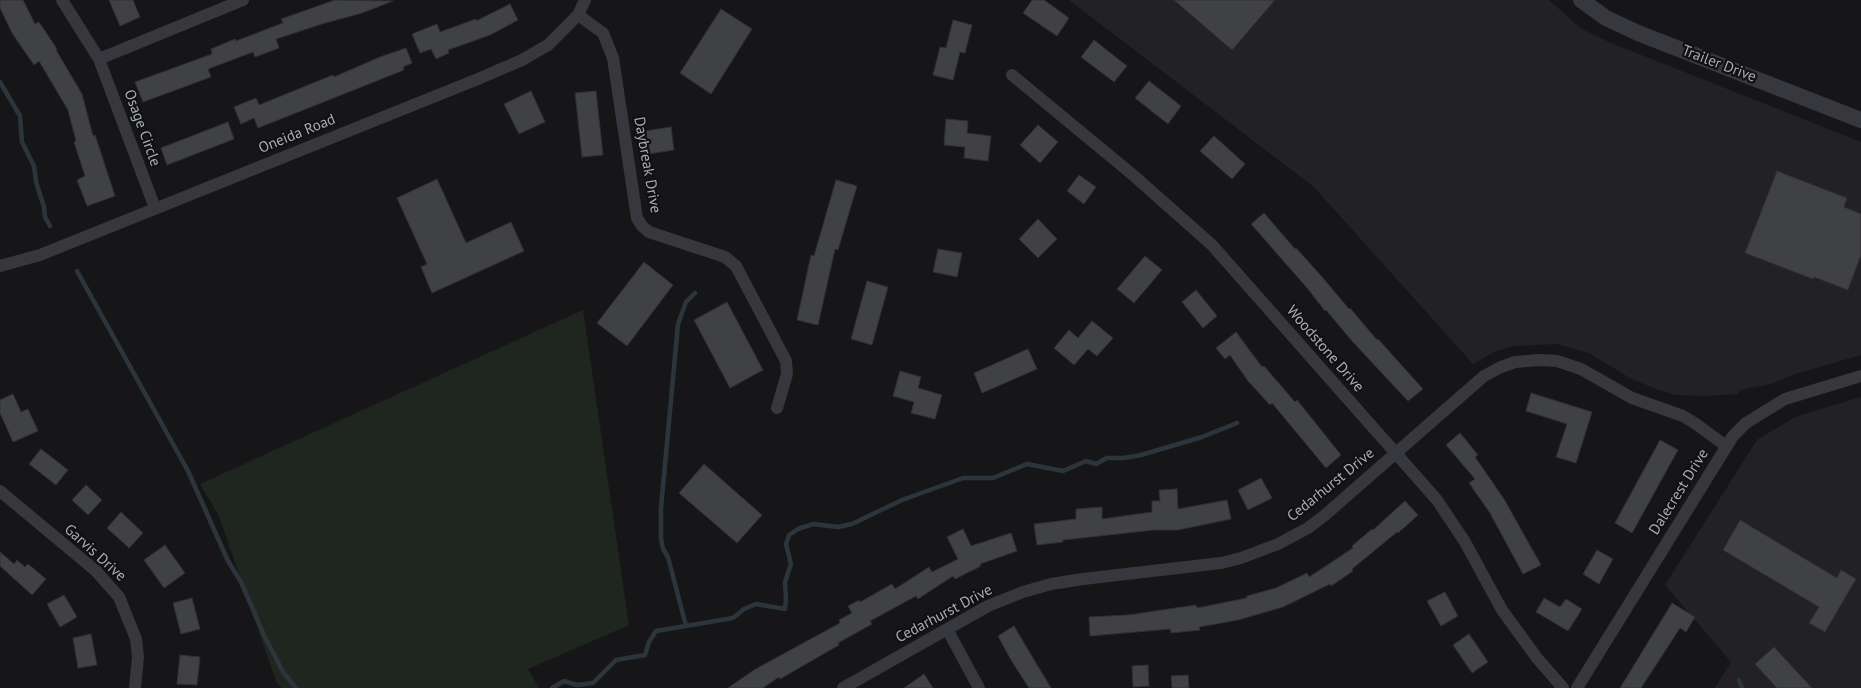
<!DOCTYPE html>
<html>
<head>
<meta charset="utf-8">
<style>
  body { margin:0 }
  canvas { display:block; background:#161618 }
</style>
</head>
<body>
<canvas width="1861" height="688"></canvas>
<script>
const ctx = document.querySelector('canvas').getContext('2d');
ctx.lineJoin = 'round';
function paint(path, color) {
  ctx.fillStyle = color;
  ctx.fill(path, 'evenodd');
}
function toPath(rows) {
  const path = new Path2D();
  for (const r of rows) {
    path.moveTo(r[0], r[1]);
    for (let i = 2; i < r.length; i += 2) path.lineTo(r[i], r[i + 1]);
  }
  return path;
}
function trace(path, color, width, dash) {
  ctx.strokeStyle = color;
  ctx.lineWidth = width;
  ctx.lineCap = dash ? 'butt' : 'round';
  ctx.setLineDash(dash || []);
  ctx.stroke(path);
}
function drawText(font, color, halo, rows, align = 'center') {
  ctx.font = font + ' "PT Sans",sans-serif';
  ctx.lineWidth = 4.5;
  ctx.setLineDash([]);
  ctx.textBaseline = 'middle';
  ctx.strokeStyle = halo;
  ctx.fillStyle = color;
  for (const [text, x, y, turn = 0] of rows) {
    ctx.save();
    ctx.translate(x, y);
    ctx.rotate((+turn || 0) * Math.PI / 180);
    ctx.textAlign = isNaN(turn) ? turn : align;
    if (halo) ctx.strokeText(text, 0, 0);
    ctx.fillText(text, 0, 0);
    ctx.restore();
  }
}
const built = toPath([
  [1069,0,1549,0,1580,28,1611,43,1861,142,1861,355,1795,374,1771,384,1739,390,1738,394,1706,396,1675,395,1656,389,1630,378,1589,353,1557,344,1513,346,1494,352,1473,364,1314,187],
  [1861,397,1861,688,1715,688,1731,662,1665,585,1757,440,1795,417]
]);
const green = toPath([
  [583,310,629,625,528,669,539,688,281,688,276,681,219,516,200,484]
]);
const stream = toPath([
  [0,82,20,116,22,142,34,166,36,182,44,207,45,217,50,226],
  [77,271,188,471,228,561,241,582,264,635,283,672,296,688],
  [686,626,668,557,663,549,661,539,661,508,678,324,686,302,695,293],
  [1739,680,1742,688],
  [552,688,564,681,577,685,593,683,616,660,645,655,649,642,656,631,733,618,744,609,756,604,785,609,786,599,785,582,791,564,786,544,789,535,798,529,813,524,838,527,852,524,902,500,963,478,993,478,1027,464,1063,471,1086,461,1096,464,1107,458,1124,458,1141,455,1202,437,1237,423]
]);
const building = toPath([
  [0,0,23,0,35,24,39,22,57,49,56,50,82,94,93,136,95,135,115,196,87,206,77,180,85,176,74,142,76,141,68,110,39,61,34,65,12,33,0,8,0,0],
  [109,0,133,0,140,17,120,26,109,0],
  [335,0,393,1,362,13,322,24,276,39,279,48,255,57,253,52,208,69,211,77,143,102,135,82,212,54,211,49,235,39,236,41,283,23,281,19,335,0],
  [1032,0,1044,0,1069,18,1057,36,1023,13,1032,0],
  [1174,0,1275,0,1232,50,1174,0],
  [510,4,518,20,490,35,448,50,449,53,436,59,431,49,420,53,412,34,437,24,440,32,476,19,476,21,510,4],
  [721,9,752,29,711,94,680,73,721,9],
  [953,20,972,25,965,53,960,52,953,80,933,75,940,47,946,48,953,20],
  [1094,40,1127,66,1114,82,1081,57,1094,40],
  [406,48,412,63,403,67,404,70,258,128,254,118,241,124,234,107,256,98,259,105,333,75,334,77,380,57,406,48],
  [1149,81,1181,106,1168,124,1135,98,1149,81],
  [531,91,545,122,519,134,504,104,531,91],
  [596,91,603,155,582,157,575,93,596,91],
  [946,119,968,121,967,133,991,136,988,161,964,158,965,147,944,145,946,119],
  [228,122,234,139,167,165,161,148,228,122],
  [1038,125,1058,142,1040,163,1020,145,1038,125],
  [671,127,674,150,648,154,645,131,671,127],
  [1214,136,1245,164,1232,179,1200,151,1214,136],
  [1777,171,1847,198,1844,207,1861,214,1861,255,1848,290,1814,277,1813,279,1745,253,1777,171],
  [1079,175,1096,187,1084,204,1067,191,1079,175],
  [437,179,466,243,511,222,524,251,432,293,421,267,427,264,397,198,437,179],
  [836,180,857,186,838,250,835,249,818,325,797,320,811,255,814,256,836,180],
  [1264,213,1295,249,1296,248,1323,278,1349,309,1350,308,1377,340,1378,339,1423,389,1408,401,1352,341,1326,310,1325,311,1308,289,1251,224,1264,213],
  [1038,219,1057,239,1038,258,1019,239,1038,219],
  [938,249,962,253,957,277,933,272,938,249],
  [1145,256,1162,270,1134,303,1117,289,1145,256],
  [644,262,673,285,627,346,597,323,644,262],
  [867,281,888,287,872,345,851,339,867,281],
  [1196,290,1217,316,1203,328,1182,302,1196,290],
  [727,302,763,370,730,388,694,320,727,302],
  [1092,321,1113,338,1097,356,1088,349,1074,365,1054,348,1069,330,1078,338,1092,321],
  [1236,332,1262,367,1264,366,1295,402,1297,400,1341,455,1326,468,1272,403,1270,405,1248,381,1230,355,1225,359,1216,348,1236,332],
  [1028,349,1037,369,982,393,974,373,1028,349],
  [900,371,921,377,918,388,942,395,935,419,911,413,914,402,893,396,900,371],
  [1531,393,1592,412,1576,463,1556,457,1567,424,1526,411,1531,393],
  [13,394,21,412,28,409,38,431,13,442,0,413,0,400,13,394],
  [1460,433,1478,455,1475,457,1504,499,1541,565,1523,574,1490,513,1469,483,1475,479,1446,445,1460,433],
  [1660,440,1678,450,1632,533,1615,523,1660,440],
  [41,449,68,470,56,485,29,464,41,449],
  [704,464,762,515,737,543,679,493,704,464],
  [1261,478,1272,498,1248,510,1238,490,1261,478],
  [86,485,102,500,88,515,72,500,86,485],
  [1177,489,1178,509,1227,500,1231,519,1178,530,1154,530,1063,540,1063,542,1037,545,1034,524,1076,519,1076,509,1102,507,1102,519,1152,512,1152,501,1160,501,1159,490,1177,489],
  [1405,501,1418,515,1398,533,1397,532,1352,569,1353,571,1331,586,1330,584,1283,607,1238,620,1199,627,1200,630,1171,633,1170,629,1090,636,1089,617,1128,615,1196,605,1197,608,1247,598,1247,596,1276,588,1307,573,1309,577,1353,548,1352,546,1372,529,1373,530,1405,501],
  [121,512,143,533,129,548,107,528,121,512],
  [1740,520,1837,578,1841,570,1856,579,1825,632,1809,623,1819,607,1723,550,1740,520],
  [963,529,971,546,1011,533,1017,551,980,564,981,566,955,579,953,576,918,599,916,596,870,621,872,624,838,643,839,645,780,679,779,677,763,688,728,688,754,670,840,623,839,620,852,613,848,606,859,600,860,602,892,584,895,589,929,567,932,572,958,559,947,537,963,529],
  [165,545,185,573,164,588,144,560,165,545],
  [1597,550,1613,559,1599,584,1583,574,1597,550],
  [0,552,14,564,17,560,25,567,28,564,46,579,32,595,0,566,0,552],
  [1445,592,1458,616,1441,626,1427,601,1445,592],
  [64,595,77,617,60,627,47,604,64,595],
  [192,598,200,629,181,634,173,603,192,598],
  [1544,598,1560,607,1566,599,1582,609,1568,631,1536,612,1544,598],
  [1672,603,1695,617,1686,632,1680,628,1641,688,1620,688,1672,603],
  [1014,626,1033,658,1051,688,1029,688,1011,660,998,636,1014,626],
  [91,634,97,665,78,668,73,638,91,634],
  [1469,634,1488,662,1472,673,1453,645,1469,634],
  [1774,647,1812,688,1777,688,1755,664,1774,647],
  [180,655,200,657,197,685,177,684,180,655],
  [1148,665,1149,686,1133,687,1132,666,1148,665],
  [924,674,933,688,904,688,924,674],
  [1188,675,1189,688,1172,688,1171,676,1188,675]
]);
const minor = toPath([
  [62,0,99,59,155,208],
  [578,15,603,33,613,58,637,218,642,226,649,232,725,257,736,266,786,361,787,374,777,408],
  [99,59,243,0],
  [1012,75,1133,175,1212,245,1437,500,1465,542,1502,610,1537,658,1563,688],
  [0,266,40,255,478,79,522,60,548,45,578,15,585,0],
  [0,491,96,571,119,597,136,639,138,657,135,688],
  [947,629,979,688],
  [843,688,988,606,1023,592,1051,584,1083,579,1221,563,1241,558,1278,544,1308,528,1325,515,1484,376,1501,367,1515,362,1539,360,1557,361,1581,369,1632,398,1683,416,1696,424,1726,446],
  [1577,688,1733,436,1746,423,1785,399,1861,376]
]);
const tertiary = toPath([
  [1581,0,1606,18,1638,33,1861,120]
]);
const streetNames = [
  ["Trailer Drive",1719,64,21],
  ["Osage Circle",142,128,70],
  ["Oneida Road",297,134,-22],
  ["Daybreak Drive",647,165,80],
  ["Woodstone Drive",1325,349,49],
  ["Cedarhurst Drive",1331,485,-39],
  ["Dalecrest Drive",1679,492,-58],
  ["Garvis Drive",95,553,42],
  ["Cedarhurst Drive",944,614,-28]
];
paint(built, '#222225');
paint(green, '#1e261f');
trace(stream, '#2c353c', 4.5);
paint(building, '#404145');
trace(building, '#303034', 1);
trace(minor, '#37383d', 12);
trace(tertiary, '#37383d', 16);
drawText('15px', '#a8adb8', '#111113', streetNames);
</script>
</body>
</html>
